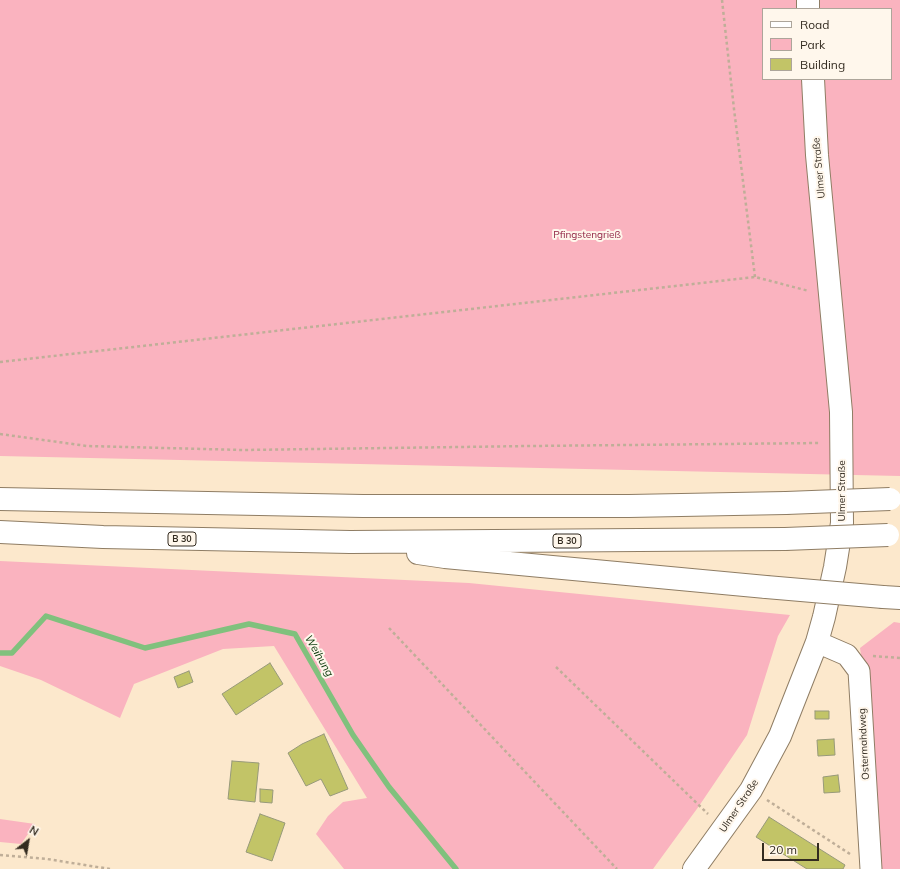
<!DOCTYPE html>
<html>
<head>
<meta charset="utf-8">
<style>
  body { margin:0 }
  #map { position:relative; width:900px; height:869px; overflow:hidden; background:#fce8cc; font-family:Mulish,sans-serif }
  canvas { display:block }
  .legend { position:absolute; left:762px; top:8px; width:130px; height:72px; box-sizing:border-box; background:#fff7ec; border:1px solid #ada59a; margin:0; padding:5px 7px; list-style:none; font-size:12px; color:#332b20 }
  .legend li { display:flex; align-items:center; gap:8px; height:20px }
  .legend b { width:20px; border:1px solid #ada59a }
  .north { position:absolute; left:8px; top:821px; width:40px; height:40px; -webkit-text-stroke:3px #fff7ec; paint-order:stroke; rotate:31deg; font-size:11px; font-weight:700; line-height:16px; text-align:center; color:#332b20 }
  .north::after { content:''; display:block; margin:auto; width:14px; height:18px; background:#332b20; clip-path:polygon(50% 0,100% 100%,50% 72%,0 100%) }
  .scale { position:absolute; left:762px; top:843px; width:57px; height:18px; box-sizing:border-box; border:2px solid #332b20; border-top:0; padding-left:5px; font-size:12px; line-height:14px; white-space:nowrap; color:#332b20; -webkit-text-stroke:3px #fff7ec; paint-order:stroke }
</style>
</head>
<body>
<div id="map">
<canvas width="900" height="869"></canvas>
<ul class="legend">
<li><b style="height:5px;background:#fff"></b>Road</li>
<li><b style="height:11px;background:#fab3bf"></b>Park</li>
<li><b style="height:11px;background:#c2c467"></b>Building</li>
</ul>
<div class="north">N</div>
<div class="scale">20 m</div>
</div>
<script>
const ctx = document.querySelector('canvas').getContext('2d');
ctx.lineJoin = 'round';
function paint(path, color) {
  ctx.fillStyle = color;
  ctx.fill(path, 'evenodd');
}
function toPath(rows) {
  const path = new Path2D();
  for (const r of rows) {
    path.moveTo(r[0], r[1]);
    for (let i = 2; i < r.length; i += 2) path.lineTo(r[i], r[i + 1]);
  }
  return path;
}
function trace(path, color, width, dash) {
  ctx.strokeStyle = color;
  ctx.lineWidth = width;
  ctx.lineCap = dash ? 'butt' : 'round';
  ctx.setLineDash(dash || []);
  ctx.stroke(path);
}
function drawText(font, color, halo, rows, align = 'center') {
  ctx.font = font + ' Mulish,sans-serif';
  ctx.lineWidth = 4;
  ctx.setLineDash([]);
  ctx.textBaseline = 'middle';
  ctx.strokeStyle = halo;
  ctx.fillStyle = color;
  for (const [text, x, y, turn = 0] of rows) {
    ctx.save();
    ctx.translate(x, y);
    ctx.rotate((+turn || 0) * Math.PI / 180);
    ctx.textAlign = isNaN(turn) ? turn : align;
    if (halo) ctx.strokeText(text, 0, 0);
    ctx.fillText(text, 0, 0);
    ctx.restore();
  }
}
const green = toPath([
  [0,0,900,0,900,476,0,456],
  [763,9,891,9,891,79,763,79],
  [0,561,469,583,790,615,778,636,747,735,699,806,653,869,344,869,316,834,328,816,343,802,367,798,274,646,223,649,134,684,120,718,41,680,0,666],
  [894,622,900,623,900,869,874,869,865,684,860,648],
  [0,819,35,824,21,844,0,842]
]);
const stream = toPath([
  [0,653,12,653,46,616,145,648,249,624,295,634,353,735,389,787,456,869]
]);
const building = toPath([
  [270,663,283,684,236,715,222,694,270,663],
  [189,671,193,682,178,688,174,677,189,671],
  [815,711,829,711,829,719,815,719,815,711],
  [324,734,348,789,330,796,321,779,306,786,288,753,302,744,324,734],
  [834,739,835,755,818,756,817,740,834,739],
  [232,761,259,763,255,802,228,799,232,761],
  [838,775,840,792,824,793,823,777,838,775],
  [260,789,273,790,272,803,260,802,260,789],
  [260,814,285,823,272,861,246,852,260,814],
  [769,817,845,865,843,869,807,869,756,837,769,817]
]);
const path = toPath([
  [722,0,734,109,755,277],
  [0,362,755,277,809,291],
  [0,434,87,446,243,450,530,446,821,443],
  [389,628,617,869],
  [873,656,900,658],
  [556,667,708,814],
  [767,800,850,854],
  [0,855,47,859,110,869]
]);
const minor = toPath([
  [817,642,847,655,859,671,871,869]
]);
const major = toPath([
  [808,0,808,9],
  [694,869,751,790,780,736,817,642,824,617,835,567,842,523,841,412,817,155,813,79]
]);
const highway = toPath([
  [0,499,363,506,629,506,786,503],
  [0,532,103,537,350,542,785,539],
  [418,553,445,557,766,587],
  [883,597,900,598]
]);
const highwayBridge = toPath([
  [786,503,890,499],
  [785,539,888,535],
  [766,587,883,597]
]);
const shields = [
  [182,539,28],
  [567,541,28]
];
const shieldNames = [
  ["B 30",182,539],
  ["B 30",567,541]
];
const streetNames = [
  ["Ulmer Straße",819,168,-95],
  ["Ulmer Straße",842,491,-90],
  ["Ostermahdweg",864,744,-93],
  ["Ulmer Straße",739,806,-56]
];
const parkNames = [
  ["Pfingstengrieß",587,235]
];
const waterNames = [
  ["Weihung",319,656,60]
];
paint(green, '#fab3bf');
trace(stream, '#80c17d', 5.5);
paint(building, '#c2c467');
trace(building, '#97997a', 1);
trace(minor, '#8f7d64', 23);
trace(major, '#8f7d64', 24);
trace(highway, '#8f7d64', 24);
trace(path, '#bfae98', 2.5, [3, 3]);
trace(minor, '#fff', 21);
trace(major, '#fff', 22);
trace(highway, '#fff', 22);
trace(highwayBridge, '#8f7d64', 24, []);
trace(highwayBridge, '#fff', 22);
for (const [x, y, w] of shields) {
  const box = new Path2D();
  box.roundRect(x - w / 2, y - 7, w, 14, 3);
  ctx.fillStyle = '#fff7ec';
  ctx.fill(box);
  trace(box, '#332b20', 1);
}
drawText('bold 9px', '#332b20', null, shieldNames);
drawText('10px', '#332b20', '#fff7ec', streetNames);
drawText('10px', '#902242', '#fff7ec', parkNames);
drawText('italic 11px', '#0b3a0c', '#fff7ec', waterNames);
</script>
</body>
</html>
